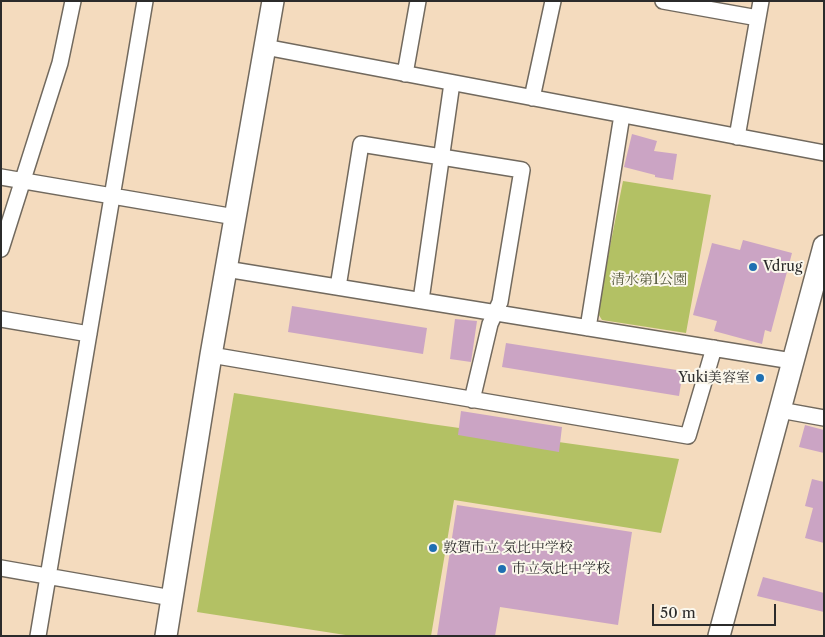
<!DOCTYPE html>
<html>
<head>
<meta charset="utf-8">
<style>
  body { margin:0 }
  #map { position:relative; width:825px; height:637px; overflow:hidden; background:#f4dbbe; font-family:"Libre Caslon Text",serif }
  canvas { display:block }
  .frame { position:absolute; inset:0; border:2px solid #2b2b2b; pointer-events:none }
  .scale { position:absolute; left:652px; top:604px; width:124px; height:22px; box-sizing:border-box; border:2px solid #2b2b2b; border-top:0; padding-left:6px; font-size:15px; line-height:18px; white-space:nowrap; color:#2b2b2b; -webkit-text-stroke:4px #fbf7ec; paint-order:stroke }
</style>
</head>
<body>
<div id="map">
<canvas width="825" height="637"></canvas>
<div class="frame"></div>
<div class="scale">50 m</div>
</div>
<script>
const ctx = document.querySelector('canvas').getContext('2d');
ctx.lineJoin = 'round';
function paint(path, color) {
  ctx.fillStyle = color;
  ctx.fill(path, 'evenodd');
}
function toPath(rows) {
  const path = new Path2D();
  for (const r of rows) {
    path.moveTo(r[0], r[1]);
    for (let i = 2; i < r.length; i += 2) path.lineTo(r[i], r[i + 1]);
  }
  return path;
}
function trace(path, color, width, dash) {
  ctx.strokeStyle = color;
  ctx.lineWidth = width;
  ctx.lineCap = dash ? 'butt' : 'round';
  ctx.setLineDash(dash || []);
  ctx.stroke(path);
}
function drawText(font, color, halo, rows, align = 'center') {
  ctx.font = font + ' "Libre Caslon Text","Noto Serif JP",serif';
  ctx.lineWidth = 4;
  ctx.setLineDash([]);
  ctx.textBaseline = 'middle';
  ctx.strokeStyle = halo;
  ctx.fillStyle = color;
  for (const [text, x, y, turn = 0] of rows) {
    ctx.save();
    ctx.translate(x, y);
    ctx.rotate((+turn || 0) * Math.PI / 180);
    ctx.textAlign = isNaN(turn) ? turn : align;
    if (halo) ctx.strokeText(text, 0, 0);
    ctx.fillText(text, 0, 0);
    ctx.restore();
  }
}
const green = toPath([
  [623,181,711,195,686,333,602,320,597,312],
  [234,393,431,424,679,459,661,533,454,500,431,636,352,636,197,612]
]);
const building = toPath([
  [632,134,657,141,654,151,677,154,673,180,655,177,655,175,624,167],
  [743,240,792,253,771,332,765,330,762,344,714,331,717,321,693,315,712,243,740,250],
  [292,306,427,328,423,354,288,332],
  [455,319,477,321,471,362,450,359],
  [506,343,683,371,679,396,502,367],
  [461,411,562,427,559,452,458,435],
  [805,425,824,430,824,453,799,447],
  [812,479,824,482,824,543,805,538,813,508,805,506],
  [457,505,632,532,618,625,500,607,495,636,437,636],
  [763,577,824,593,824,612,757,596]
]);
const street = toPath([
  [663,1,758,18],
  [265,47,824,153],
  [405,74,418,1],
  [532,98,553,1],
  [737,137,761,1],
  [1,177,235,217],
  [1,249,60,63,73,1],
  [226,269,792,361],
  [338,287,361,144,522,170,500,302,490,324,472,400],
  [421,300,452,83],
  [1,319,89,334],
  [588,328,622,115],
  [211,355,688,436,714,348],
  [780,410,824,418],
  [1,568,172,598],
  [38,636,145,1]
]);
const secondary = toPath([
  [166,636,211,355,273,1],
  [719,636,824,246]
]);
const markers = [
  [753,267,5,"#1f6fb2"],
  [760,378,5,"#1f6fb2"],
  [433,548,5,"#1f6fb2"],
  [502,569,5,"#1f6fb2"]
];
const poiNames = [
  ["Vdrug",763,267],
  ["Yuki美容室",750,378,"right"],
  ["敦賀市立 気比中学校",443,548],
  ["市立気比中学校",512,569]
];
const parkNames = [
  ["清水第1公園",649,280]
];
paint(green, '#b3c164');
paint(building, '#cba4c4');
trace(street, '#71695e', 18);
trace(secondary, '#71695e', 24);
trace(street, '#fff', 15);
trace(secondary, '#fff', 21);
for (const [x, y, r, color] of markers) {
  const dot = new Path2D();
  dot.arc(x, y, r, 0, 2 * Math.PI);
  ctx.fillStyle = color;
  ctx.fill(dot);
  trace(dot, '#fbf7ec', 2);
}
drawText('14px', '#2b2b2b', '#fbf7ec', poiNames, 'left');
drawText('14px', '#54583c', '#fbf7ec', parkNames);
</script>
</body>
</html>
